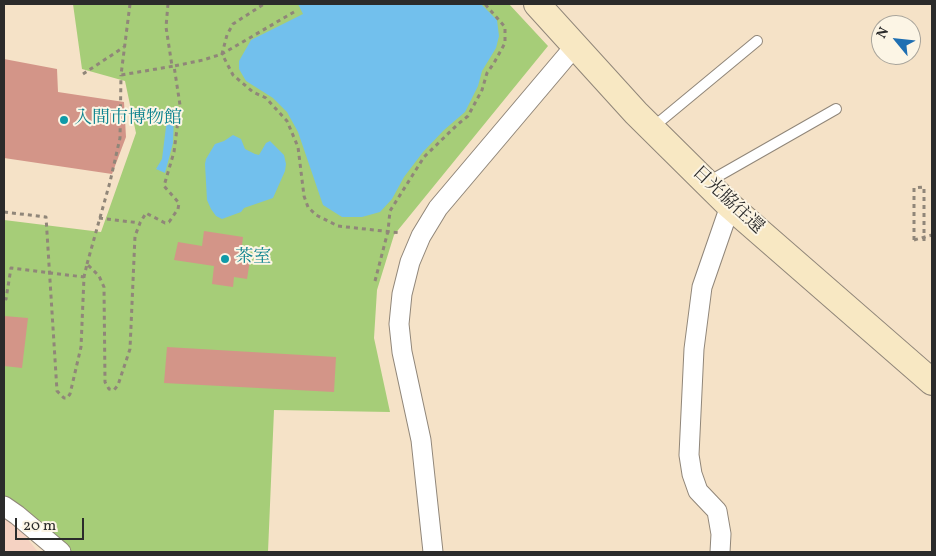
<!DOCTYPE html>
<html>
<head>
<meta charset="utf-8">
<style>
  body { margin:0 }
  #map { position:relative; width:936px; height:556px; overflow:hidden; background:#f5e2c7; font-family:Vollkorn,serif }
  canvas { display:block }
  .frame { position:absolute; inset:0; border:5px solid #2b2b2b; pointer-events:none }
  .north { position:absolute; left:871px; top:15px; width:50px; height:50px; box-sizing:border-box; background:#fcf5e5; border:1px solid #a8a49b; border-radius:50%; rotate:298deg; font-size:14px; font-weight:700; line-height:20px; text-align:center; color:#2b2b2b }
  .north::after { content:''; display:block; margin:auto; width:18px; height:22px; background:#1f6fb2; clip-path:polygon(50% 0,100% 100%,50% 72%,0 100%) }
  .scale { position:absolute; left:15px; top:518px; width:69px; height:22px; box-sizing:border-box; border:2px solid #2b2b2b; border-top:0; padding-left:6px; font-size:15px; line-height:18px; white-space:nowrap; color:#2b2b2b; -webkit-text-stroke:4px #fcf5e5; paint-order:stroke }
</style>
</head>
<body>
<div id="map">
<canvas width="936" height="556"></canvas>
<div class="frame"></div>
<div class="north">N</div>
<div class="scale">20 m</div>
</div>
<script>
const ctx = document.querySelector('canvas').getContext('2d');
ctx.lineJoin = 'round';
function paint(path, color) {
  ctx.fillStyle = color;
  ctx.fill(path, 'evenodd');
}
function toPath(rows) {
  const path = new Path2D();
  for (const r of rows) {
    path.moveTo(r[0], r[1]);
    for (let i = 2; i < r.length; i += 2) path.lineTo(r[i], r[i + 1]);
  }
  return path;
}
function trace(path, color, width, dash) {
  ctx.strokeStyle = color;
  ctx.lineWidth = width;
  ctx.lineCap = dash ? 'butt' : 'round';
  ctx.setLineDash(dash || []);
  ctx.stroke(path);
}
function drawText(font, color, halo, rows, align = 'center') {
  ctx.font = font + ' Vollkorn,"Noto Serif JP",serif';
  ctx.lineWidth = 4;
  ctx.setLineDash([]);
  ctx.textBaseline = 'middle';
  ctx.strokeStyle = halo;
  ctx.fillStyle = color;
  for (const [text, x, y, turn = 0] of rows) {
    ctx.save();
    ctx.translate(x, y);
    ctx.rotate((+turn || 0) * Math.PI / 180);
    ctx.textAlign = isNaN(turn) ? turn : align;
    if (halo) ctx.strokeText(text, 0, 0);
    ctx.fillText(text, 0, 0);
    ctx.restore();
  }
}
const built = toPath([
  [4,517,16,524,38,552,4,552]
]);
const green = toPath([
  [73,4,509,4,548,46,394,235,377,290,374,338,390,412,274,410,268,552,69,552,4,500,4,220,101,232,136,133,125,81,82,69]
]);
const water = toPath([
  [298,4,481,4,497,20,499,36,496,48,482,71,478,86,465,112,444,130,423,152,404,177,392,199,380,212,362,217,342,217,323,205,298,132,287,112,273,98,246,81,239,69,239,61,251,40,303,14],
  [174,115,173,143,165,173,156,169,162,159,167,119],
  [233,135,241,139,245,149,255,154,259,155,266,143,270,141,284,155,286,164,285,171,273,198,244,208,241,212,222,219,216,216,211,209,207,200,205,164,206,159,215,144,224,141]
]);
const building = toPath([
  [4,59,57,69,58,92,124,102,126,137,112,174,4,158],
  [204,231,243,237,241,253,251,254,247,279,234,277,233,287,212,284,214,266,174,260,178,242,202,246],
  [4,316,28,318,22,368,4,366],
  [167,347,336,357,334,392,164,383]
]);
const path = toPath([
  [130,4,121,75,174,66],
  [168,4,166,27,172,66],
  [294,12,222,54,233,75,253,92,266,98,287,121,298,147,304,196,308,207,316,215,338,226,401,233],
  [83,74,124,47],
  [4,212,46,217,57,391,64,398,67,398,70,394,81,347,84,277,87,264,99,276,104,287,105,382,109,389,114,390,118,385,130,349,135,236,140,223,146,213,165,223,169,222,178,209,179,203,164,186,174,152,180,105,174,66,203,60,222,54,227,35,233,24,264,4],
  [99,218,140,223],
  [914,240,914,188,924,187,924,244],
  [87,264,110,182,120,138,121,75],
  [375,281,388,231,390,211,424,157,457,125,468,116,482,90,487,73,494,63,505,43,505,27,485,4],
  [4,298,6,299,11,268,84,277]
]);
const lane = toPath([
  [652,128,757,41],
  [708,182,836,109]
]);
const street = toPath([
  [4,506,17,515,61,552],
  [433,552,421,440,402,352,399,324,402,294,410,262,421,236,438,208,575,46],
  [720,552,721,534,717,511,698,491,692,474,689,455,694,349,702,287,730,206]
]);
const secondary = toPath([
  [537,4,636,113,730,206,932,382]
]);
const pathBridge = toPath([
  [914,240,932,235]
]);
const markers = [
  [64,120,5,"#0f9aa8"],
  [225,259,5,"#0f9aa8"]
];
const cultureNames = [
  ["入間市博物館",74,120],
  ["茶室",235,259]
];
const streetNames = [
  ["日光脇往還",727,201,43]
];
paint(built, '#f5d2c2');
paint(green, '#a6cd78');
paint(water, '#72c0ed');
paint(building, '#d39588');
trace(lane, '#908679', 12);
trace(street, '#908679', 21);
trace(secondary, '#908679', 28);
trace(path, '#908679', 3, [4, 4]);
trace(lane, '#fff', 10);
trace(street, '#fff', 19);
trace(secondary, '#f8e8c3', 26);
trace(pathBridge, '#908679', 3, [4, 4]);
for (const [x, y, r, color] of markers) {
  const dot = new Path2D();
  dot.arc(x, y, r, 0, 2 * Math.PI);
  ctx.fillStyle = color;
  ctx.fill(dot);
  trace(dot, '#fcf5e5', 2);
}
drawText('18px', '#0d838f', '#fcf5e5', cultureNames, 'left');
drawText('18px', '#2b2b2b', '#fcf5e5', streetNames);
</script>
</body>
</html>
